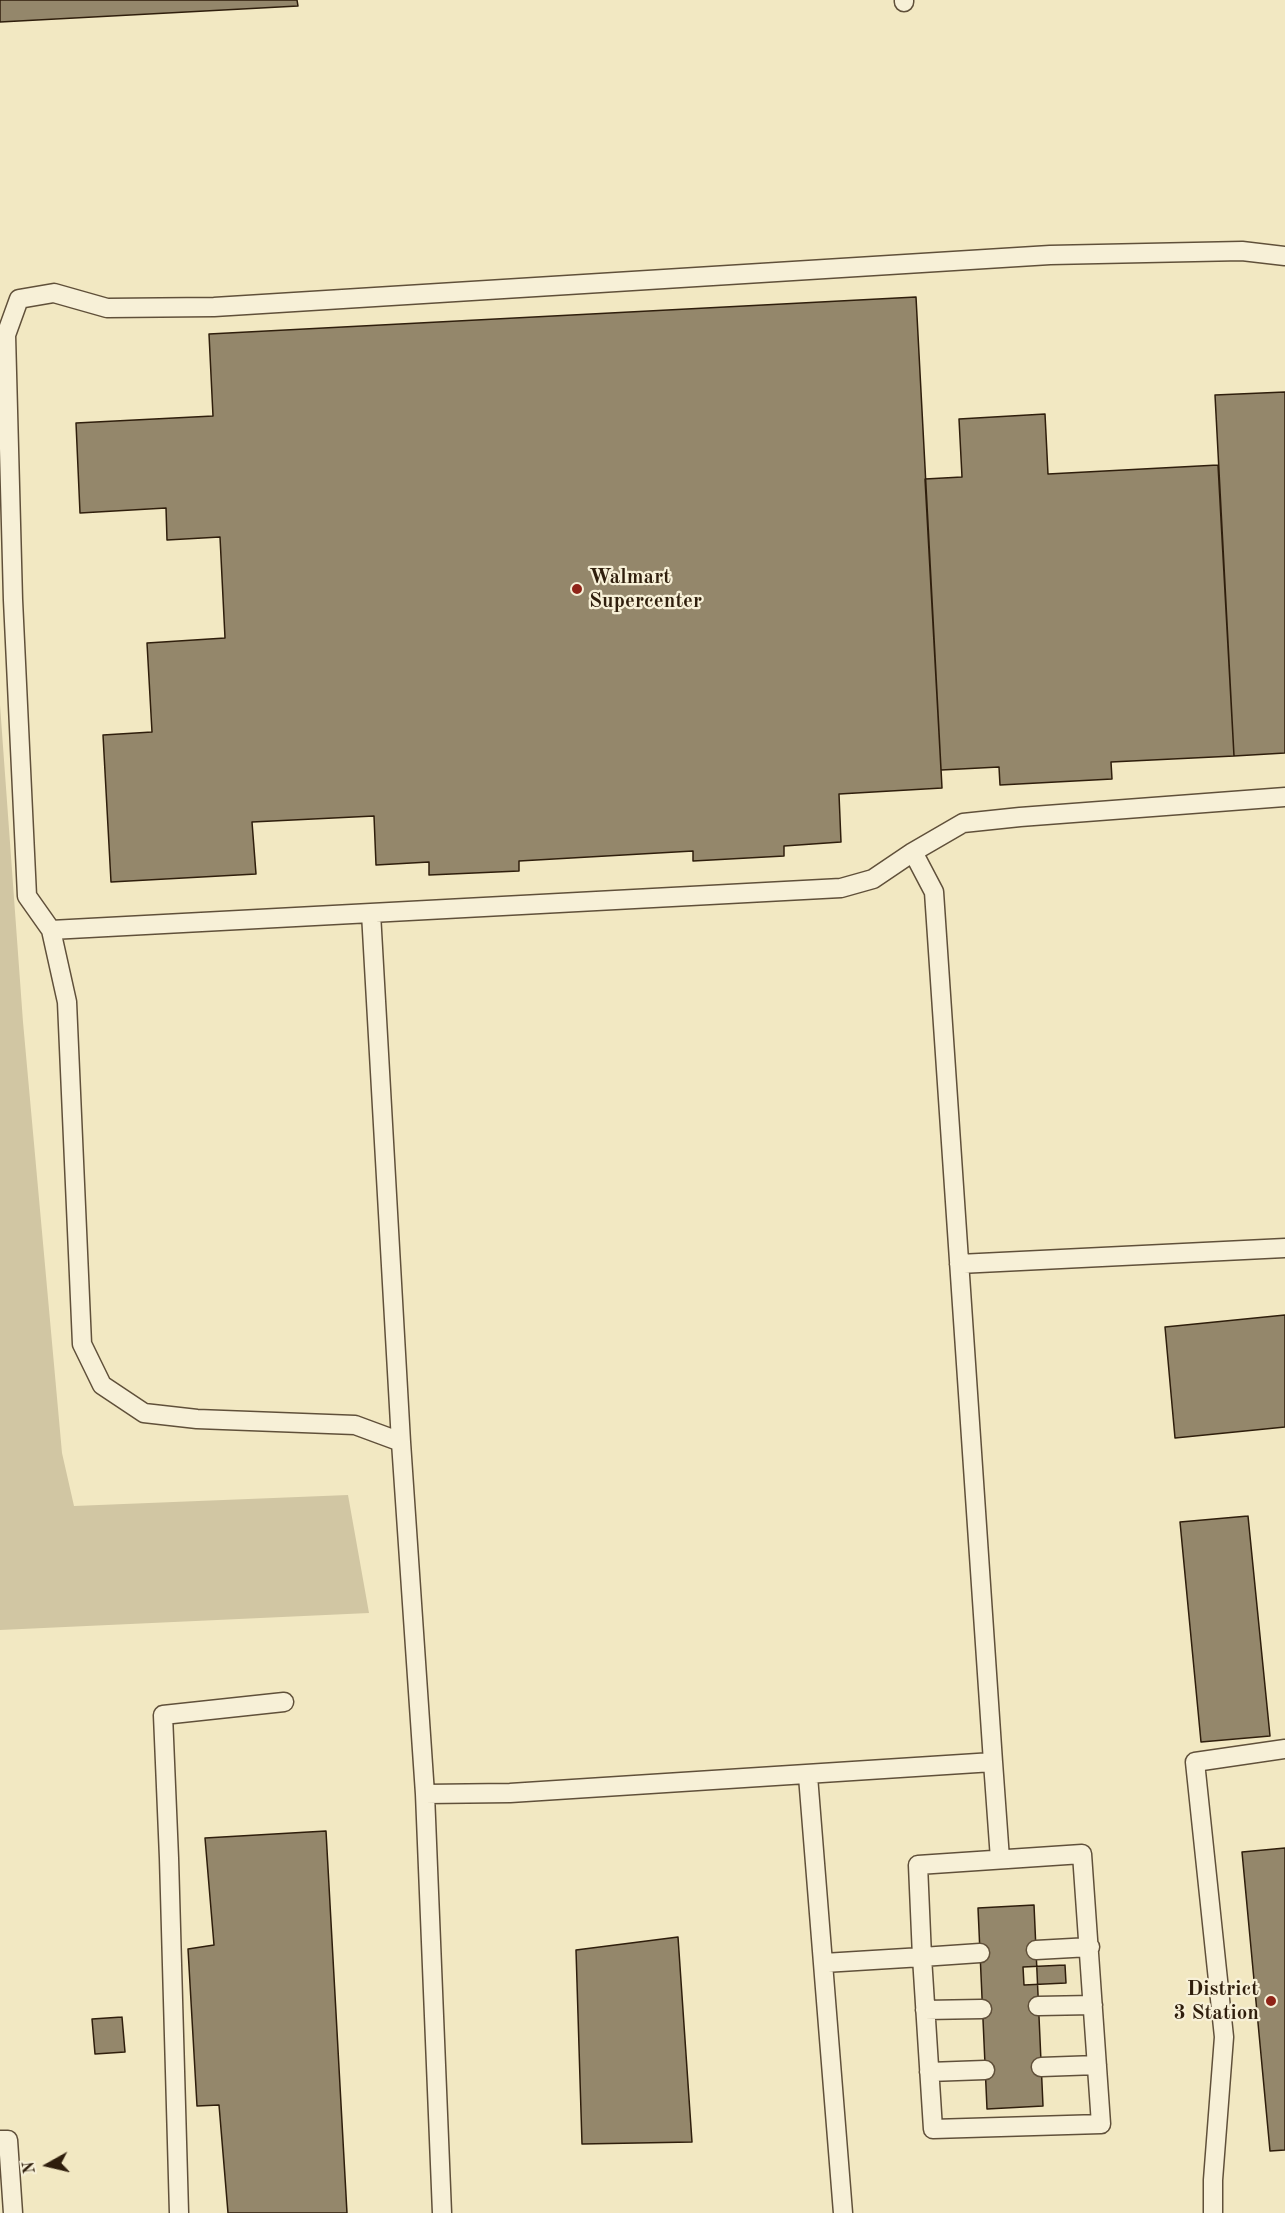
<!DOCTYPE html>
<html>
<head>
<meta charset="utf-8">
<style>
  body { margin:0 }
  #map { position:relative; width:1285px; height:2213px; overflow:hidden; background:#f2e8c2; font-family:"Old Standard TT",serif }
  canvas { display:block }
  .north { position:absolute; left:18px; top:2135px; width:60px; height:60px; -webkit-text-stroke:4px #f7f0d7; paint-order:stroke; rotate:262deg; font-size:16px; font-weight:700; line-height:24px; text-align:center; color:#2f1e0c }
  .north::after { content:''; display:block; margin:auto; width:21px; height:27px; background:#2f1e0c; clip-path:polygon(50% 0,100% 100%,50% 72%,0 100%) }
</style>
</head>
<body>
<div id="map">
<canvas width="1285" height="2213"></canvas>
<div class="north">N</div>
</div>
<script>
const ctx = document.querySelector('canvas').getContext('2d');
ctx.lineJoin = 'round';
function paint(path, color) {
  ctx.fillStyle = color;
  ctx.fill(path, 'evenodd');
}
function toPath(rows) {
  const path = new Path2D();
  for (const r of rows) {
    path.moveTo(r[0], r[1]);
    for (let i = 2; i < r.length; i += 2) path.lineTo(r[i], r[i + 1]);
  }
  return path;
}
function trace(path, color, width, dash) {
  ctx.strokeStyle = color;
  ctx.lineWidth = width;
  ctx.lineCap = dash ? 'butt' : 'round';
  ctx.setLineDash(dash || []);
  ctx.stroke(path);
}
function drawText(font, color, halo, rows, align = 'center') {
  ctx.font = font + ' "Old Standard TT",serif';
  ctx.lineWidth = 4.5;
  ctx.setLineDash([]);
  ctx.textBaseline = 'middle';
  ctx.strokeStyle = halo;
  ctx.fillStyle = color;
  for (const [text, x, y, turn = 0] of rows) {
    ctx.save();
    ctx.translate(x, y);
    ctx.rotate((+turn || 0) * Math.PI / 180);
    ctx.textAlign = isNaN(turn) ? turn : align;
    if (halo) ctx.strokeText(text, 0, 0);
    ctx.fillText(text, 0, 0);
    ctx.restore();
  }
}
const green = toPath([
  [0,705,23,1022,62,1453,74,1506,348,1495,369,1613,0,1630]
]);
const building = toPath([
  [0,0,297,0,298,6,0,22,0,0],
  [916,297,942,788,839,794,841,842,784,846,784,856,693,861,693,851,519,861,519,871,429,875,429,862,376,865,374,816,252,822,256,874,111,882,103,735,152,732,147,643,225,638,220,537,167,540,166,508,80,513,76,423,213,416,209,334,916,297],
  [1285,392,1285,753,1234,756,1215,395,1285,392],
  [1045,414,1048,474,1218,465,1234,756,1111,762,1112,779,1000,785,999,767,941,770,925,479,962,477,959,419,1045,414],
  [1285,1315,1285,1427,1175,1438,1165,1327,1285,1315],
  [1248,1516,1270,1736,1201,1742,1180,1522,1248,1516],
  [326,1831,347,2213,228,2213,219,2105,197,2106,188,1949,214,1945,205,1838,326,1831],
  [1285,1848,1285,2150,1270,2151,1242,1852,1285,1848],
  [1034,1905,1043,2106,987,2109,978,1908,1034,1905],
  [678,1937,692,2142,582,2144,576,1950,678,1937],
  [1065,1965,1066,1983,1024,1985,1023,1967,1065,1965],
  [122,2017,125,2052,95,2054,92,2019,122,2017]
]);
const service = toPath([
  [904,0,904,2],
  [371,913,401,1442,425,1794,442,2213],
  [51,930,841,888,873,879,913,852,963,823,1020,817,1285,797],
  [959,1264,1285,1248],
  [401,1442,355,1425,197,1419,144,1413,102,1385,82,1344,67,1002,51,930,27,896,13,600,6,335,19,299,54,293,107,308,214,307,1050,255,1242,251,1285,256],
  [993,1762,1000,1859],
  [808,1776,843,2213],
  [425,1794,510,1793,993,1762,934,892,913,852],
  [1036,1950,1090,1947],
  [824,1963,922,1957,918,1865,1082,1854,1101,2124,933,2129,922,1957,980,1953],
  [1038,2006,1093,2005],
  [925,2010,982,2009],
  [1041,2067,1097,2065],
  [929,2072,985,2070],
  [0,2140,8,2140,13,2213],
  [179,2213,169,1858,163,1715,284,1702],
  [1213,2213,1213,2180,1224,2037,1195,1762,1285,1749]
]);
const markers = [
  [577,589,6,"#8f2418"],
  [1271,2001,6,"#8f2418"]
];
const poiNames = [
  ["Walmart",589,577],
  ["Supercenter",589,601],
  ["District",1259,1989,"right"],
  ["3 Station",1259,2013,"right"]
];
paint(green, '#d1c6a3');
paint(building, '#94876b');
trace(building, '#2f1e0c', 1.5);
trace(service, '#60503a', 21);
trace(service, '#f7f0d7', 18);
for (const [x, y, r, color] of markers) {
  const dot = new Path2D();
  dot.arc(x, y, r, 0, 2 * Math.PI);
  ctx.fillStyle = color;
  ctx.fill(dot);
  trace(dot, '#f7f0d7', 2);
}
drawText('bold 21px', '#2f1e0c', '#f7f0d7', poiNames, 'left');
</script>
</body>
</html>
